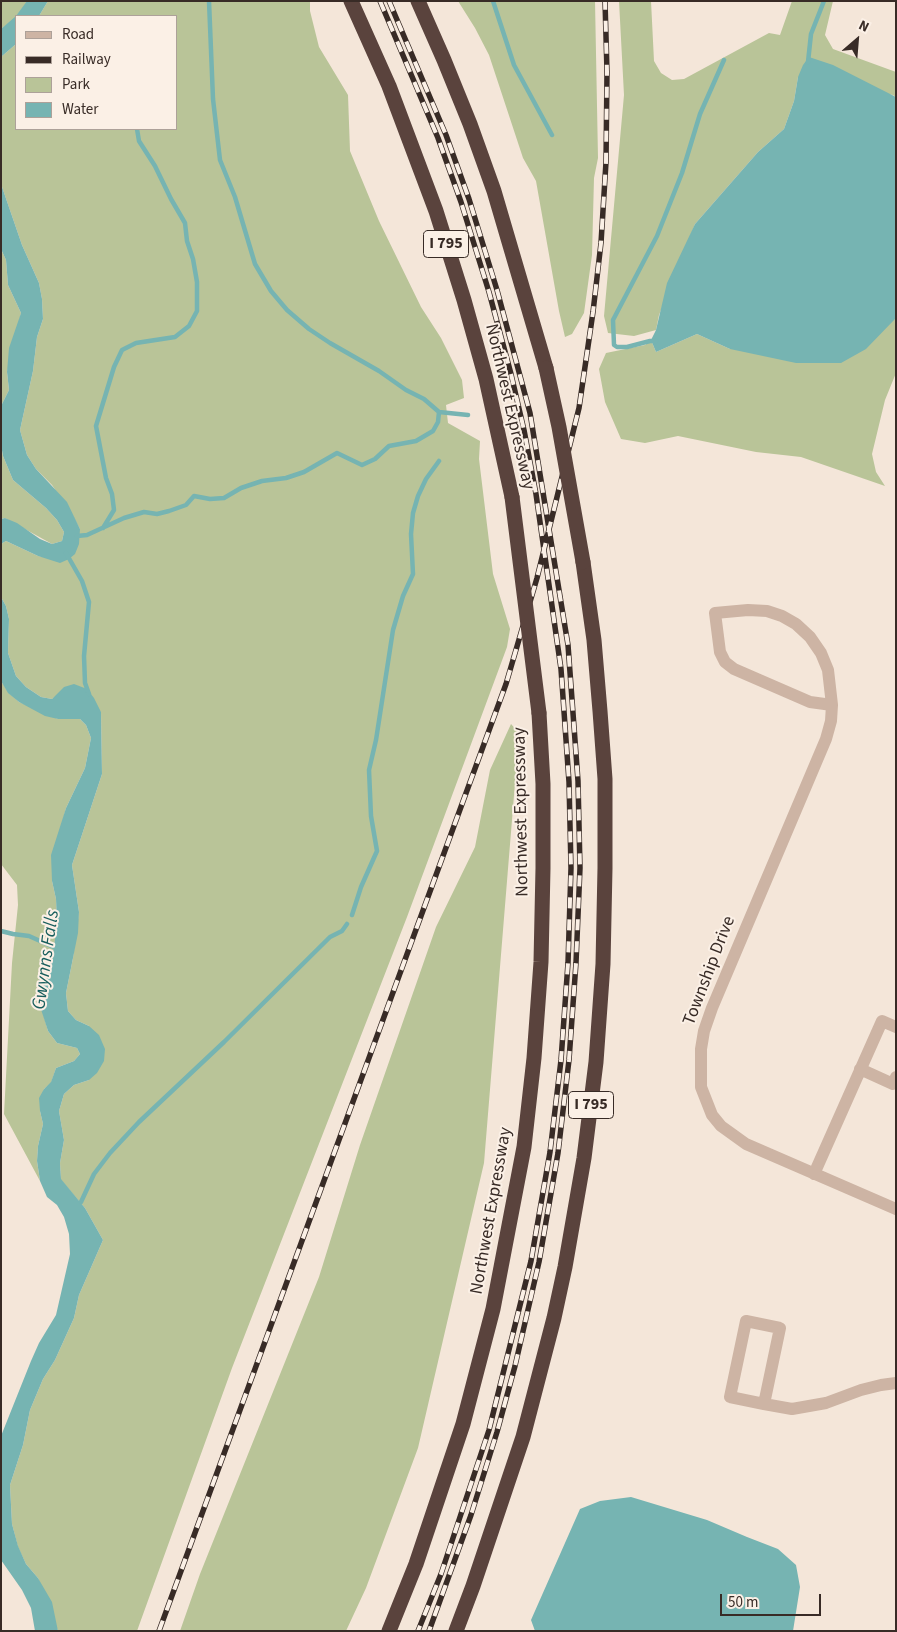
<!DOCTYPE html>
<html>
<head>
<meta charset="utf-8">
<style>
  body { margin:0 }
  #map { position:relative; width:897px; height:1632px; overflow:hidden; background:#f4e6d9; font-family:"Source Sans 3",sans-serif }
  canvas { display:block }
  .frame { position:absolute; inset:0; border:2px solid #382b26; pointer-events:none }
  .legend { position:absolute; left:15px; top:15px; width:162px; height:115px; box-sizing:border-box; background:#fbf0e6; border:1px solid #ada199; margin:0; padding:6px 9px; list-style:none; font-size:15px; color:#382b26 }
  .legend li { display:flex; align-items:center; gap:10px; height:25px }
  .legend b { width:25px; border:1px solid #ada199 }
  .north { position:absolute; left:832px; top:15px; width:50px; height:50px; -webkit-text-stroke:4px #fbf0e6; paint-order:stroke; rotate:27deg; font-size:14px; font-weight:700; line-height:20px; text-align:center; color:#382b26 }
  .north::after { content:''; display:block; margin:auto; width:18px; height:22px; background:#382b26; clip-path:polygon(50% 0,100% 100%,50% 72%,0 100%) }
  .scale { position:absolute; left:720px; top:1594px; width:101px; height:22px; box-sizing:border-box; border:2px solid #382b26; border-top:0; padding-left:6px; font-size:15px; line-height:18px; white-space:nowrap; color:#382b26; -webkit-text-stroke:4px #fbf0e6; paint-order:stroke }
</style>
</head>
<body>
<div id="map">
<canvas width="897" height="1632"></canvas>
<div class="frame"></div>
<ul class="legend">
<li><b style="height:6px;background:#cdb4a4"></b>Road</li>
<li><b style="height:6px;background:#382b26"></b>Railway</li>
<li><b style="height:14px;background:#b9c498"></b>Park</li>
<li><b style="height:14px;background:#76b4b2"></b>Water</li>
</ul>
<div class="north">N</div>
<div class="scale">50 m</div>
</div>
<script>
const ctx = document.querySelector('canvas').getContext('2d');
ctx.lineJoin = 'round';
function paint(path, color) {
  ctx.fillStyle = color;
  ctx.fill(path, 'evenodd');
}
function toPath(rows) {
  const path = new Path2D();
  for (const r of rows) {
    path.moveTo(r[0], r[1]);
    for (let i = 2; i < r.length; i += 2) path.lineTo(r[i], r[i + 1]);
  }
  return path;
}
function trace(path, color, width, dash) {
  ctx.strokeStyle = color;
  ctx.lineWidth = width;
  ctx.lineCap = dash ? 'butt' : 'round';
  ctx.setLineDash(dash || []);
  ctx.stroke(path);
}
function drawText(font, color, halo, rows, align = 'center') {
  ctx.font = font + ' "Source Sans 3",sans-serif';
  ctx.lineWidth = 4;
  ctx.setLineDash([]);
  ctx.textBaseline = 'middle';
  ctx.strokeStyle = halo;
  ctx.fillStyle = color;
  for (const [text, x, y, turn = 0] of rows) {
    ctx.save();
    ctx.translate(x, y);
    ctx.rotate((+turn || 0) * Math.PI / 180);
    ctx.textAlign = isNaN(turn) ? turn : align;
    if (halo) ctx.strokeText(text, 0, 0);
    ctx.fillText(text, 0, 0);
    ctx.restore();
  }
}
const green = toPath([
  [1,1,27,1,26,5,13,20,1,29],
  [48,1,310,1,310,11,319,47,348,95,350,151,379,221,421,307,441,338,462,380,464,398,446,405,448,423,480,441,479,459,493,574,510,629,507,647,407,917,232,1368,137,1631,58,1631,38,1578,26,1564,18,1547,12,1524,10,1485,23,1445,30,1410,43,1379,55,1360,74,1318,79,1295,103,1240,85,1208,61,1180,60,1163,64,1140,59,1111,64,1094,74,1085,89,1080,89,1026,76,1020,68,1011,66,993,73,958,79,912,72,865,102,774,101,712,59,694,52,699,41,697,26,687,16,676,8,653,9,619,6,606,1,597,1,544,6,541,38,556,44,557,80,529,73,516,52,485,36,469,27,455,20,430,33,371,37,337,43,319,42,299,39,283,22,245,1,184,1,57,16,44,16,129,176,129,176,16,39,16],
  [458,1,595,1,598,158,594,178,592,255,584,313,572,334,565,337,559,311,536,181,523,158,489,55,475,28],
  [619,1,651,1,654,61,661,73,672,80,684,79,769,33,780,35,792,1,833,1,825,35,833,49,896,72,896,97,893,95,798,77,794,101,784,129,758,152,695,224,659,315,656,330,634,336,608,333,604,316,624,95],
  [1,249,6,260,8,285,21,313,7,372,9,390,1,406],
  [896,316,896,373,885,400,872,454,876,472,885,486,801,457,756,452,678,436,645,443,621,439,605,402,599,369,606,353,645,345,651,340,656,352,697,334,730,349,895,319],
  [1,445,3,456,13,480,46,508,57,520,64,532,62,541,52,544,5,518,1,519],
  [1,681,9,693,19,702,58,719,80,719,86,725,91,738,85,768,66,808,61,828,52,881,56,899,57,924,54,948,52,961,40,975,44,1017,48,1031,57,1043,77,1048,80,1054,74,1061,56,1068,51,1083,44,1089,40,1111,43,1124,38,1146,37,1161,40,1181,4,1114,12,963,18,905,17,885,1,864],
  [511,724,520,734,515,783,484,1163,418,1448,366,1588,346,1631,180,1631,200,1574,319,1277,360,1145,436,927,475,847,490,770]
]);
const water = toPath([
  [27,1,48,1,39,16,16,16],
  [16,16,16,44,1,57,1,29],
  [809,57,833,65,896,97,895,319,866,349,841,363,796,363,730,349,697,334,656,352,651,340,656,330,667,283,695,224,758,152,784,129,794,101,798,77,803,65],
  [1,184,22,245,39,283,42,299,43,319,37,337,33,371,20,430,27,455,36,469,67,502,80,529,79,544,75,554,69,559,60,563,38,556,6,541,1,544,1,519,5,518,17,523,40,539,52,544,62,541,64,532,57,520,46,508,13,480,3,456,1,445,1,406,9,390,7,372,9,348,21,313,8,285,6,260,1,249],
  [1,597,6,606,9,619,8,653,16,676,26,687,41,697,52,699,64,687,74,684,87,689,94,698,101,712,102,774,72,865,79,912,78,933,66,993,68,1011,76,1020,89,1026,99,1035,105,1049,104,1061,97,1073,89,1080,74,1085,64,1094,59,1111,64,1140,60,1163,61,1179,85,1208,103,1240,79,1295,74,1318,55,1360,43,1379,30,1410,23,1445,10,1485,12,1524,18,1546,26,1564,38,1578,52,1602,58,1631,35,1631,31,1608,22,1590,1,1560,1,1436,31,1361,39,1343,56,1315,70,1254,69,1234,64,1217,57,1205,47,1197,40,1181,37,1161,38,1146,43,1124,40,1111,39,1098,44,1089,51,1082,56,1068,74,1061,80,1054,77,1048,57,1043,48,1031,38,1000,38,986,40,975,52,961,57,924,56,899,52,881,51,855,66,808,85,768,91,738,86,725,80,719,58,719,45,716,19,702,8,693,1,681],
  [631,1497,707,1520,747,1537,778,1549,796,1565,800,1587,793,1631,535,1631,531,1620,580,1509,600,1501]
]);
const stream = toPath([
  [493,1,514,65,552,135],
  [808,62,811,34,824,1],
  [656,341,650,341,627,347,617,347,614,345,613,320,657,236,682,173,700,114,724,60],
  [439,412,468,415],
  [103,528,114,510,112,494,106,478,96,426,114,367,122,350,136,343,175,337,189,326,197,311,197,282,193,259,187,241,185,223,171,199,155,166,139,141,137,129],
  [77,536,87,535,124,518,144,512,157,514,169,511,186,505,194,496,210,499,224,498,241,488,262,481,286,478,304,472,337,453,362,465,375,459,389,446,416,441,433,431,438,422,439,412,424,399,406,390,379,371,330,343,309,329,287,310,271,291,255,264,235,197,220,160,213,99,209,1],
  [66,553,82,581,89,602,84,656,85,683,89,694],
  [352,915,361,887,377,851,371,816,369,770,376,740,393,630,403,596,413,574,411,534,413,513,418,496,426,479,439,461],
  [1,931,13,934,29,936,58,949],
  [81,1202,94,1174,110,1153,139,1122,224,1042,330,937,342,931,347,924]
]);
const minor = toPath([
  [832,705,810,702,734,669,725,662,720,652,715,613,748,610,767,611,782,616,796,624,810,637,821,653,828,670,832,705,831,721,826,739,712,1008,704,1031,701,1049,701,1087,712,1115,721,1126,746,1144,896,1209],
  [860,1069,893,1084,896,1077],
  [814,1174,882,1021,896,1027],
  [764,1404,780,1328,746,1321,730,1397,764,1404,792,1409,826,1403,861,1390,881,1385,896,1383]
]);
const highway = toPath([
  [351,1,389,86,436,211,464,300,486,379,512,497],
  [418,1,444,60,470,124,494,191,546,368],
  [389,1631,416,1564,463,1424,493,1309,524,1147,534,1058,541,962,543,868,543,784,539,713],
  [456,1631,473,1586,523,1437,554,1318,565,1267,584,1158,596,1062,603,964,605,868,605,779,600,711,594,640,583,562]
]);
const rail = toPath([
  [380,1,438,138,461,202,489,292,511,374,524,430,536,494,561,669,569,782,571,868,568,963,561,1060,550,1152,531,1261,489,1430,441,1574,418,1631],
  [389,1,446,135,469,199,497,290,530,413,568,645,578,781,580,868,576,963,569,1060,558,1153,539,1262,515,1366,497,1432,471,1515,429,1631],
  [159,1631,506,684,537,578,579,408,593,312,601,243,606,162,607,72,605,1]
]);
const highwayBridge = toPath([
  [546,368,559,427,583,562],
  [512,497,539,713]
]);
const shields = [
  [446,244,45],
  [591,1105,45]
];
const shieldNames = [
  ["I 795",446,244],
  ["I 795",591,1105]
];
const streetNames = [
  ["Northwest Expressway",509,407,77],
  ["Northwest Expressway",522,812,-91],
  ["Township Drive",710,971,-69],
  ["Northwest Expressway",492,1211,-80]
];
const waterNames = [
  ["Gwynns Falls",47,960,-82]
];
paint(green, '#b9c498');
paint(water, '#76b4b2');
trace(stream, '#76b4b2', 4.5);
trace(minor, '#cdb4a4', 12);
trace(highway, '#5a433d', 15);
trace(rail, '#382b26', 5.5);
trace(rail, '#fbf0e6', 4, [11]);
trace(highwayBridge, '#5a433d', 15);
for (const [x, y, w] of shields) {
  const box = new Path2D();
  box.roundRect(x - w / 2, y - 13.5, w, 27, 4);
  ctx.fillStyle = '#fbf0e6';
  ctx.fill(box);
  trace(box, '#382b26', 1);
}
drawText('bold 16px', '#382b26', null, shieldNames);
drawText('18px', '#382b26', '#fbf0e6', streetNames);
drawText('italic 19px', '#185e5d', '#fbf0e6', waterNames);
</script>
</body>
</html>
